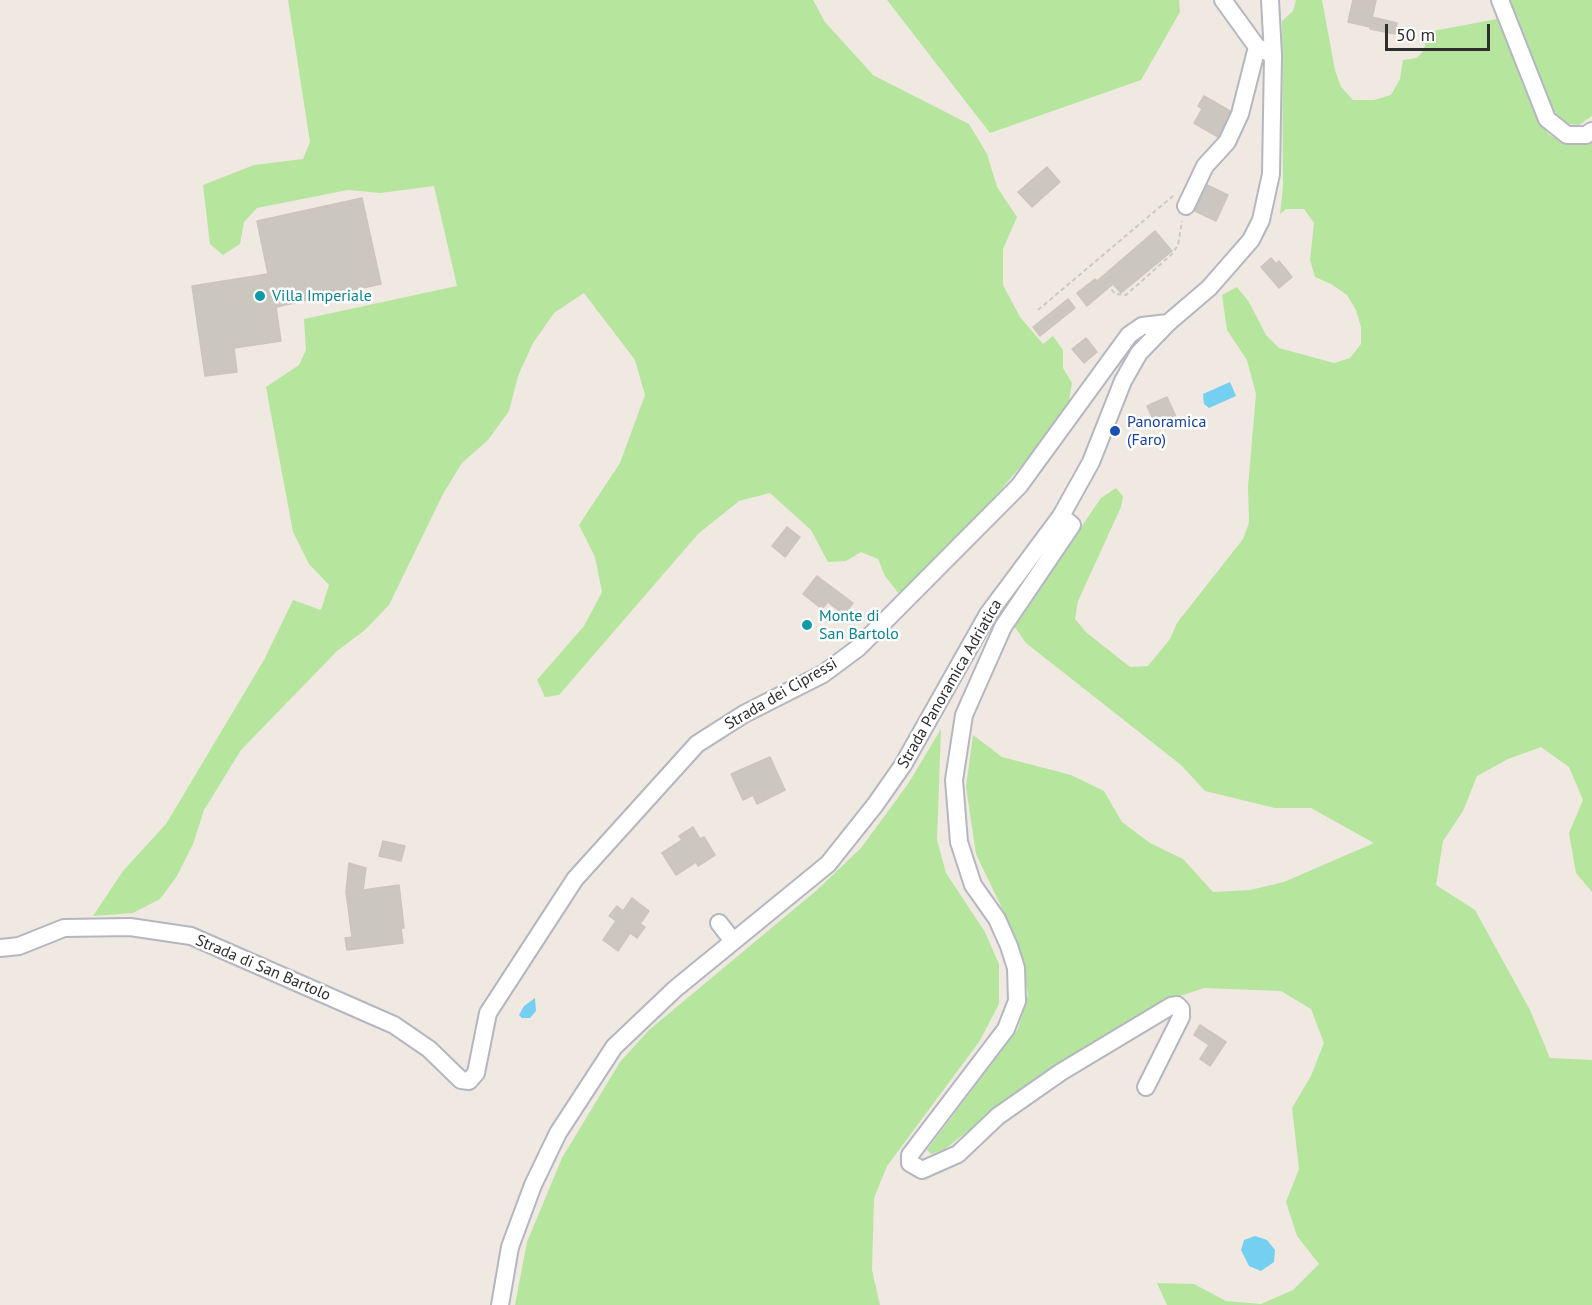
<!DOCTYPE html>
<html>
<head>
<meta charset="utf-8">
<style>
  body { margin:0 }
  #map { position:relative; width:1592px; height:1305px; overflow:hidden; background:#efe9e1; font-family:"PT Sans",sans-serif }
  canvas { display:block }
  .scale { position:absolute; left:1385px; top:24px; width:105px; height:27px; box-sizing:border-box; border:3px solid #2e2e2e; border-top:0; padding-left:8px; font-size:18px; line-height:21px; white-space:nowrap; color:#2e2e2e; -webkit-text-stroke:4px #fff; paint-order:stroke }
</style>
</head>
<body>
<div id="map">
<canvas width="1592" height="1305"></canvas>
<div class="scale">50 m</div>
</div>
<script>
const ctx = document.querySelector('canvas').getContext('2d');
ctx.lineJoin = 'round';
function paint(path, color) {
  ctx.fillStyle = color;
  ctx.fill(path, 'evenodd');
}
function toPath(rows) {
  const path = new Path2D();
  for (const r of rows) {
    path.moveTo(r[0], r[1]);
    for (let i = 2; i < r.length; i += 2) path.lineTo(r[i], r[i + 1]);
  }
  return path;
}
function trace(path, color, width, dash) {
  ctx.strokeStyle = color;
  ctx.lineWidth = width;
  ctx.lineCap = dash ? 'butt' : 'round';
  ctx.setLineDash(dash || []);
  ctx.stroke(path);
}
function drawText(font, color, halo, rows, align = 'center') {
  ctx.font = font + ' "PT Sans",sans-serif';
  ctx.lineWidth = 5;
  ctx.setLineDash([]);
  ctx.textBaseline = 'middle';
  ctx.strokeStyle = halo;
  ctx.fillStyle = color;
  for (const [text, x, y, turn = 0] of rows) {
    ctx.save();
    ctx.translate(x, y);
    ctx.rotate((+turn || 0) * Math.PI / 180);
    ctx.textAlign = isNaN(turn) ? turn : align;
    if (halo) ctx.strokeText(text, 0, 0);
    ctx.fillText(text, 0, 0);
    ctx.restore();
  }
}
const green = toPath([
  [288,0,813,0,825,22,873,75,969,124,987,154,997,187,1017,217,1003,249,1003,285,1020,317,1043,344,1053,336,1063,350,1063,368,1072,383,1069,401,1055,426,991,501,900,595,885,576,878,559,861,552,846,561,828,562,811,530,770,493,739,501,698,534,559,695,545,697,537,680,584,626,602,592,595,557,579,525,620,463,645,395,635,360,584,293,554,313,533,343,518,376,509,411,488,440,462,463,443,494,389,605,365,630,337,651,241,750,204,810,193,844,177,876,160,899,133,913,93,916,123,871,166,824,264,660,293,600,321,610,329,585,309,564,293,532,266,387,299,365,306,350,304,319,457,286,434,186,380,193,348,190,257,208,244,222,240,244,223,255,210,244,203,185,254,165,303,159,310,142],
  [887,0,1179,0,1180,12,1141,80,990,133],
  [1296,0,1322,0,1335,70,1341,87,1353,100,1374,100,1391,95,1400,79,1403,60,1417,58,1424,50,1427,32,1497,19,1510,41,1537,116,1548,134,1568,145,1586,144,1592,140,1592,892,1576,873,1569,833,1583,800,1569,767,1541,747,1508,759,1477,776,1463,811,1443,841,1436,885,1475,910,1530,1010,1550,1058,1592,1060,1592,1305,1167,1305,1157,1283,1194,1284,1226,1301,1261,1304,1293,1290,1319,1264,1297,1236,1286,1202,1299,1169,1292,1108,1311,1076,1324,1043,1311,1009,1281,991,1204,988,1156,1004,1021,1089,945,1149,931,1154,927,1150,1018,1029,1028,995,1022,958,1013,931,976,854,966,787,973,735,1002,757,1071,775,1104,791,1122,822,1150,843,1183,859,1213,892,1250,890,1284,882,1374,843,1311,808,1275,808,1205,791,1181,765,1026,643,1014,626,1101,498,1116,488,1123,496,1121,507,1078,601,1075,619,1087,633,1130,667,1148,666,1170,639,1177,623,1243,539,1249,523,1248,487,1256,394,1247,360,1227,330,1222,295,1237,287,1249,302,1266,335,1279,348,1334,363,1350,358,1361,344,1361,327,1356,310,1347,295,1331,284,1315,277,1310,260,1314,223,1304,209,1286,209,1280,214,1283,187,1282,21,1293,11],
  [1510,0,1592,0,1592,116,1579,125,1561,123,1550,102],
  [941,729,937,840,946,873,985,932,999,964,999,1004,979,1042,887,1166,874,1198,872,1270,880,1305,515,1305,527,1242,562,1158,620,1062,649,1030,817,890,861,848,908,784]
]);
const water = toPath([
  [1230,382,1236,396,1209,408,1204,404,1203,394],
  [535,998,536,1011,530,1018,522,1018,519,1015,524,1006],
  [1255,1236,1267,1240,1275,1250,1274,1262,1261,1271,1249,1266,1241,1250,1244,1240]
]);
const building = toPath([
  [1353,0,1376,0,1370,27,1348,22,1353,0],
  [1372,17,1397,23,1395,34,1370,29,1372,17],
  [1204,96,1230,111,1218,137,1194,123,1202,109,1198,106,1204,96],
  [1047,167,1060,182,1032,207,1018,192,1047,167],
  [1207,185,1228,195,1216,221,1195,211,1207,185],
  [362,198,381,284,276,307,281,341,234,348,237,372,205,376,192,286,268,274,257,221,362,198],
  [1155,231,1172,251,1121,293,1113,284,1087,306,1077,293,1095,279,1097,281,1155,231],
  [1271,258,1276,264,1279,261,1292,277,1279,288,1261,267,1271,258],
  [1068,299,1075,308,1040,336,1033,327,1068,299],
  [1086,338,1097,352,1084,363,1072,349,1086,338],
  [1167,397,1177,419,1157,428,1147,406,1167,397],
  [787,527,800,537,785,557,772,546,787,527],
  [817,576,853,603,844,615,828,602,822,609,803,594,817,576],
  [770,757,785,790,757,804,753,795,743,800,731,774,770,757],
  [693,827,700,839,704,837,715,855,698,866,696,862,676,875,662,853,682,840,679,836,693,827],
  [383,841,405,846,401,861,379,856,383,841],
  [349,863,366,868,363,890,399,885,404,928,401,928,403,943,347,950,345,938,352,937,346,892,349,863],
  [632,898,649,911,640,924,645,927,637,938,630,933,618,951,603,940,616,921,609,916,617,906,623,911,632,898],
  [1200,1025,1226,1042,1210,1066,1200,1059,1209,1045,1194,1035,1200,1025]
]);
const path = toPath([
  [1102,278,1115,294,1126,295,1172,254,1178,245,1182,221],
  [1038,310,1174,195]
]);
const minor = toPath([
  [1223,0,1257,47,1267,52],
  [1500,0,1547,119,1567,135,1586,135,1592,131],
  [1186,206,1205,166,1227,142,1240,114,1257,47],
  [1061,516,1072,525,1003,627,964,715,954,780,959,842,973,885,997,919,1009,946,1016,968,1017,1001,1006,1029,910,1155,910,1163,922,1170,958,1154,998,1116,1061,1072,1171,1006,1177,1005,1181,1009,1181,1017,1146,1087],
  [719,923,733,941],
  [0,948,19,946,64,928,130,927,191,936,394,1025,429,1049,461,1080,469,1081,476,1073,488,1013,575,879,697,744,744,714,823,674,858,648,1019,486,1129,335,1142,326,1168,323],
  [500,1305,510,1247,533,1185,558,1133,614,1047,675,989,828,864,875,805,903,765,988,614,1061,516,1091,462,1123,381,1139,353,1168,323,1209,288,1251,240,1261,220,1271,174,1273,55,1270,0]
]);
const markers = [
  [260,296,6,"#0f9aa8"],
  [1115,431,6,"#1a4fb4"],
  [807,625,6,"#0f9aa8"]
];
const cultureNames = [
  ["Villa Imperiale",272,296],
  ["Monte di",819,616],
  ["San Bartolo",819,634]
];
const transitNames = [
  ["Panoramica",1127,422],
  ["(Faro)",1127,440]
];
const streetNames = [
  ["Strada Panoramica Adriatica",950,684,-60],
  ["Strada dei Cipressi",781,694,-30],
  ["Strada di San Bartolo",263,968,23]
];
paint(green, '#b6e59e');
paint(water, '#75cff0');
paint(building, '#cbc7bf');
trace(building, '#cbc5ba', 1.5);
trace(minor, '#b4b7c1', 20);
trace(path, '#c9c9c9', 2, [4.5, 3]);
trace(minor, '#fff', 16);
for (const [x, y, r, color] of markers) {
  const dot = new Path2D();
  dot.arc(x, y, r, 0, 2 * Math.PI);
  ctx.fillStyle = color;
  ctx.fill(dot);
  trace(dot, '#fff', 2);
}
drawText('16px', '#0d838f', '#fff', cultureNames, 'left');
drawText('16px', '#164399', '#fff', transitNames, 'left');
drawText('16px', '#2e2e2e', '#fff', streetNames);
</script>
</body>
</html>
